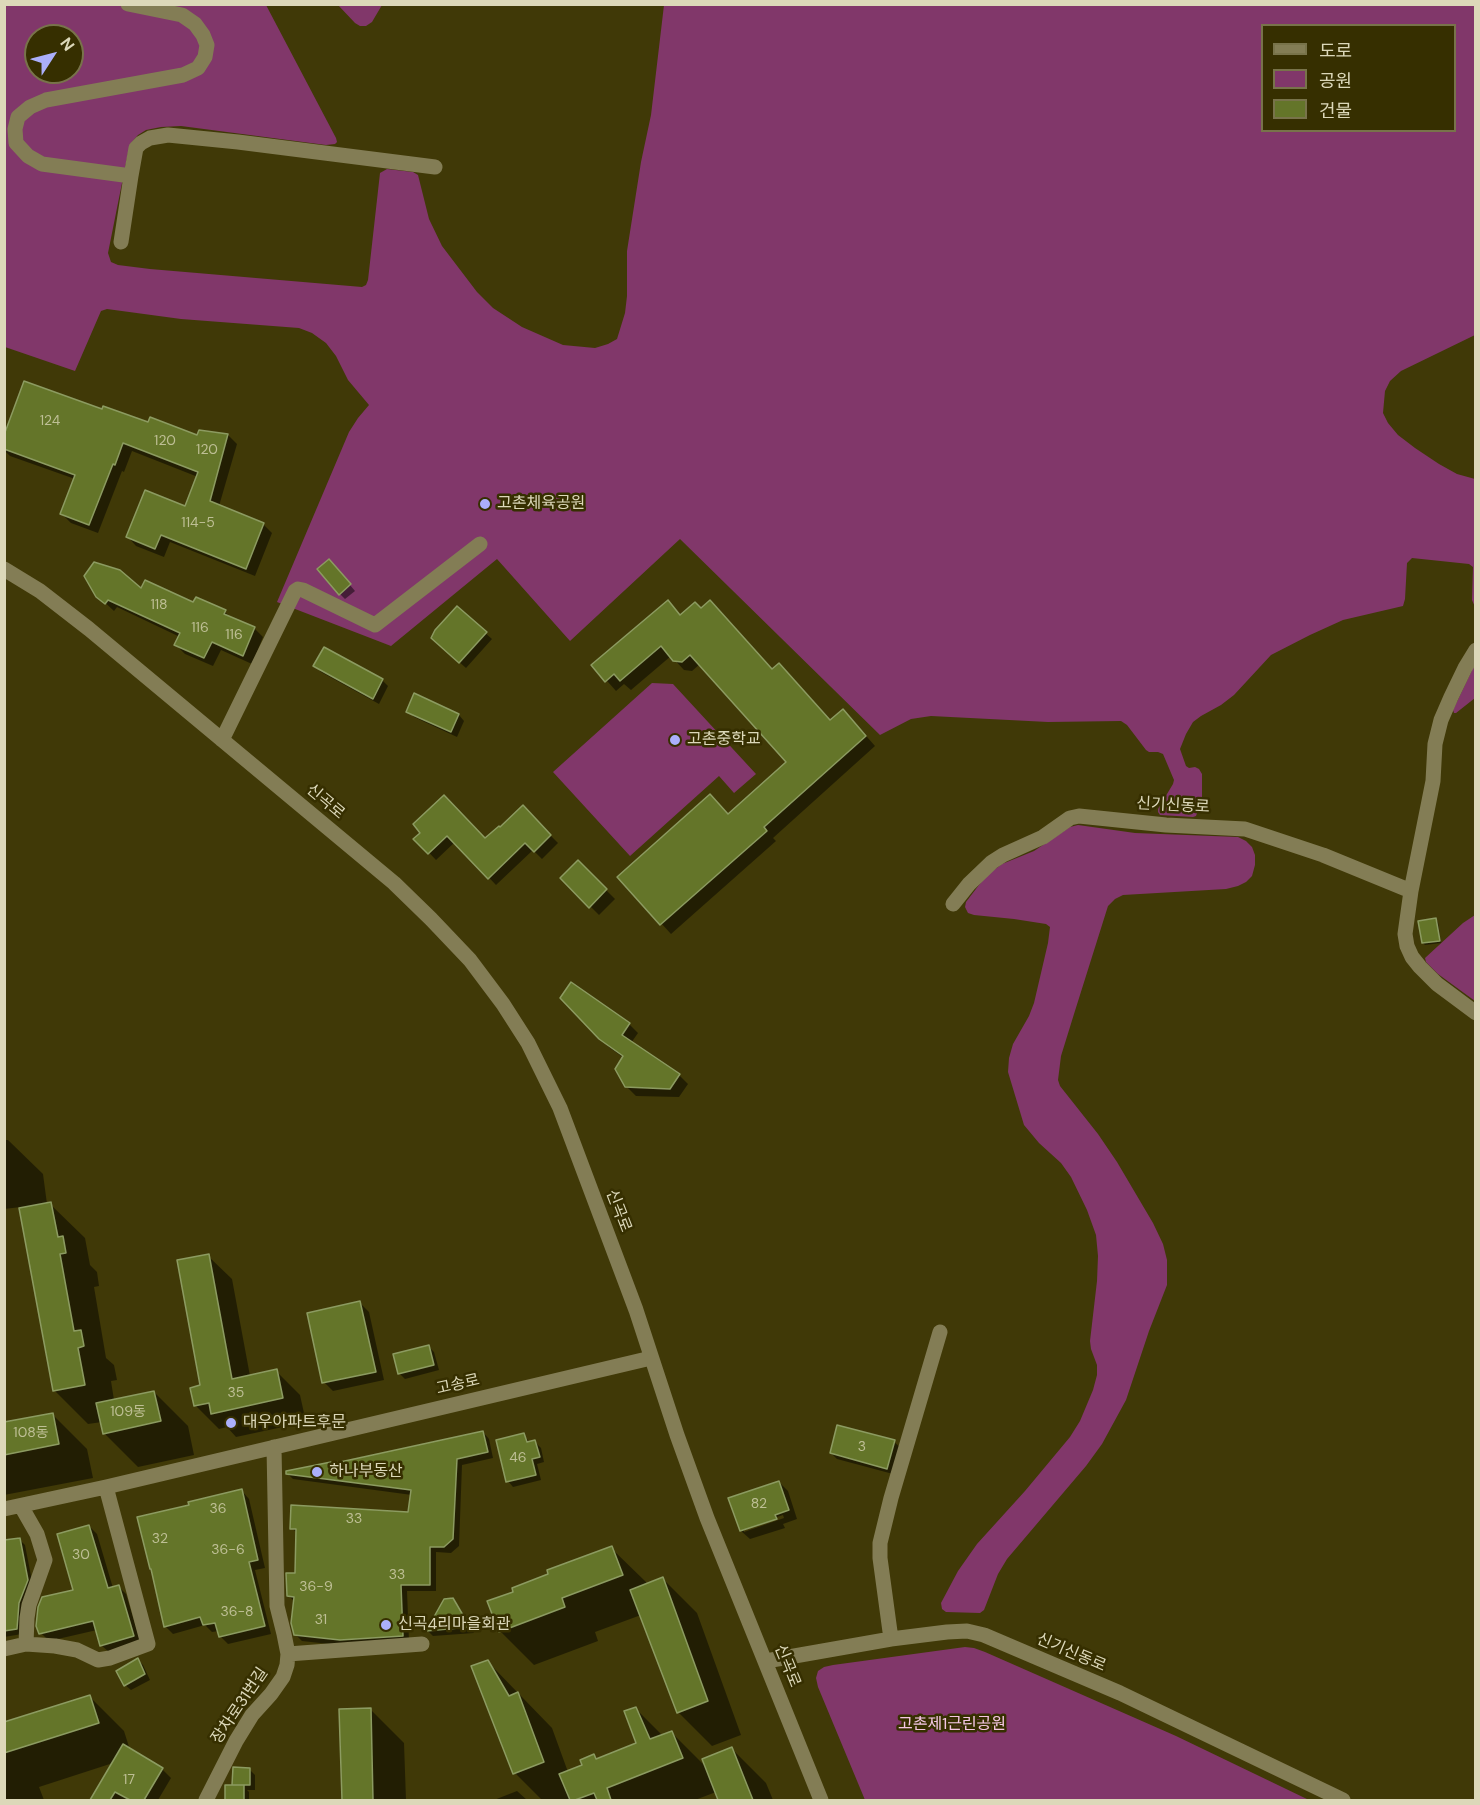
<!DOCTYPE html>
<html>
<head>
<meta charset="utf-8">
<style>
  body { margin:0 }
  #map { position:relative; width:1480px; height:1805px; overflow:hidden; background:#403907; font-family:"DM Sans","Noto Sans KR",sans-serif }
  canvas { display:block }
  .frame { position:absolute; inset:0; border:6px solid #dcd8b9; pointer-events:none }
  .legend { position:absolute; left:1261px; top:24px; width:195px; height:108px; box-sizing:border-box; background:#362f00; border:2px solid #78734a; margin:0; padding:8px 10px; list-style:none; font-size:18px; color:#dcd8b9 }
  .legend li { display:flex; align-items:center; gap:12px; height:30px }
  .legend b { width:30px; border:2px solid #78734a }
  .north { position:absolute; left:24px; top:24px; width:60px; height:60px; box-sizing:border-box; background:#362f00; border:2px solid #78734a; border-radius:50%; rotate:54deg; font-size:16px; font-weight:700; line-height:24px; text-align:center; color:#dcd8b9 }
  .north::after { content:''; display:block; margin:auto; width:21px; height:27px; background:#abaffb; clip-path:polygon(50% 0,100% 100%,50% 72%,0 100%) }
</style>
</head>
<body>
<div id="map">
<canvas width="1480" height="1805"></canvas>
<div class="frame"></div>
<ul class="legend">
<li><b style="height:8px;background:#837d55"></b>도로</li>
<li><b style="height:16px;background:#81376a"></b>공원</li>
<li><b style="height:16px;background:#647529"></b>건물</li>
</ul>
<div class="north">N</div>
</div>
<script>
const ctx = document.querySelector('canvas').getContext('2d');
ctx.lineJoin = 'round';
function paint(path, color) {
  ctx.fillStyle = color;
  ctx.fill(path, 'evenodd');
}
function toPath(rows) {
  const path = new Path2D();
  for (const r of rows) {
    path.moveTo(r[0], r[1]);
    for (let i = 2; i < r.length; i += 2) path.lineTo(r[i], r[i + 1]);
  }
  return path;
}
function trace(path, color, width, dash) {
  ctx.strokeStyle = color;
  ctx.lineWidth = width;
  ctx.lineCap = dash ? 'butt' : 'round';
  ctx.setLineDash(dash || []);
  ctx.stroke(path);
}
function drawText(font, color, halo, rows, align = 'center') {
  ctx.font = font + ' "DM Sans","Noto Sans KR",sans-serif';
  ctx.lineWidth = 5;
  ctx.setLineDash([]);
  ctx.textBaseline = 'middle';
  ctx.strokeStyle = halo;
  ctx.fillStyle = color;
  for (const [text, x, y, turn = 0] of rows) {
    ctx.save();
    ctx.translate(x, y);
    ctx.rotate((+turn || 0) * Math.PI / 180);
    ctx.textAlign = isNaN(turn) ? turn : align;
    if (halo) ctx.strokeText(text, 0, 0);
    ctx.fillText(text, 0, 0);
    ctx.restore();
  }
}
const green = toPath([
  [5,5,266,5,336,138,337,142,335,144,326,145,181,126,161,127,146,130,138,135,131,143,128,153,108,253,111,262,118,265,150,269,362,287,366,285,368,280,380,173,387,169,413,172,418,175,429,219,442,246,477,292,493,308,522,327,563,345,595,348,608,344,617,339,625,313,627,296,627,251,641,162,651,115,664,5,1475,5,1475,335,1401,371,1390,381,1385,391,1383,413,1388,423,1398,435,1415,448,1439,464,1457,474,1475,479,1475,607,1472,600,1473,567,1469,564,1412,558,1407,563,1405,599,1403,606,1343,620,1310,635,1271,655,1234,695,1221,705,1201,716,1193,722,1186,734,1180,749,1186,766,1189,768,1195,767,1199,769,1202,774,1202,799,1196,816,1193,817,1160,815,1158,812,1158,809,1173,784,1174,780,1163,754,1158,752,1149,752,1146,750,1127,725,1121,721,1048,722,931,716,911,719,880,735,680,539,570,641,497,559,391,646,277,602,349,432,358,418,369,405,348,380,336,356,326,343,312,333,299,328,181,319,107,309,101,311,75,371,5,347],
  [1262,26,1454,26,1454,130,1262,130],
  [36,36,72,36,72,72,36,72],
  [338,5,382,5,372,22,366,26,360,26,355,23],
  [1475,664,1475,698,1456,713,1454,713,1453,710],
  [652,683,673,684,756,774,734,793,719,776,630,856,553,772],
  [1078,825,1135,833,1238,837,1246,841,1252,847,1255,855,1255,865,1252,876,1246,882,1238,886,1226,889,1123,895,1115,899,1108,906,1074,1014,1061,1056,1058,1080,1060,1086,1098,1134,1117,1162,1153,1223,1163,1244,1167,1260,1167,1285,1149,1331,1126,1400,1102,1444,1086,1466,1007,1559,998,1574,984,1610,980,1613,946,1612,942,1609,941,1603,958,1571,977,1544,1025,1491,1070,1437,1080,1421,1093,1390,1097,1375,1097,1365,1091,1349,1090,1341,1097,1281,1098,1256,1096,1235,1087,1210,1071,1177,1061,1163,1039,1143,1024,1125,1008,1072,1009,1058,1013,1044,1029,1016,1034,1003,1048,943,1050,927,1046,924,1014,919,974,915,968,913,965,907,966,902,979,885,987,875,1002,864,1034,851,1070,827],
  [1475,915,1475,1001,1438,974,1426,962,1425,958,1463,923],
  [965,1647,974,1648,985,1652,1176,1736,1309,1800,865,1800,818,1687,816,1678,818,1671,824,1667,833,1665]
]);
const shadow = toPath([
  [103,411,198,436,200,431,228,435,237,444,219,506,263,524,272,533,255,576,170,542,164,557,136,546,128,537,186,508,198,477,132,451,124,472,122,471,98,533,71,523,62,514,75,479,10,456,4,450,4,439],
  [334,566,355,591,345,599,340,594],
  [142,590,225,612,232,619,254,628,263,637,252,664,221,650,213,666,185,654,176,645,180,637,117,607,114,611,98,596],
  [457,608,492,639,466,668,439,644],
  [681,616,773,671,831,722,853,721,875,746,773,838,776,841,671,934,619,877,729,815,788,762,700,664,692,671,684,670,671,656,631,690,624,684,616,691,593,665],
  [325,649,383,681,388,686,379,704,321,672,315,666],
  [415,695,459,715,464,721,457,737,414,717,408,711],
  [523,808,558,843,542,859,533,850,496,885,455,842,436,860,416,839,422,833,485,840,500,829],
  [578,862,615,899,599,915,562,878],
  [1436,920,1438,922,1441,943,1425,945,1423,943],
  [629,1024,638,1033,631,1043,679,1075,688,1084,679,1097,636,1096,626,1086,624,1058,610,1048,600,1038],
  [4,1140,8,1140,43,1174,47,1204,50,1204,85,1238,90,1265,97,1272,99,1286,94,1287,106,1358,114,1365,117,1380,111,1381,114,1400,154,1392,188,1426,194,1455,138,1467,104,1433,102,1422,88,1424,54,1390,21,1207,4,1209],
  [208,1256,232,1279,250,1376,276,1371,300,1395,306,1422,236,1437,227,1427,219,1429,195,1405,202,1387],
  [360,1303,369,1312,384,1380,333,1391,324,1382],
  [429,1347,434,1352,439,1370,405,1379,399,1373],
  [53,1415,87,1449,93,1478,4,1495,4,1424],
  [483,1432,489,1439,493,1458,462,1465,459,1546,451,1553,436,1552,436,1591,407,1591,409,1641,347,1646,302,1641,296,1635,295,1602,288,1595,296,1575,298,1534,292,1528,410,1514,412,1495,293,1479,287,1473,332,1465],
  [524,1435,530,1443,535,1442,541,1448,544,1462,537,1464,541,1480,513,1487,508,1481],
  [894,1442,900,1447,893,1474,837,1459,831,1453],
  [779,1482,788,1491,797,1519,783,1524,785,1528,750,1539,741,1531],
  [783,1515,784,1518,744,1532,744,1528],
  [242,1491,249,1499,265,1568,255,1570,271,1634,228,1644,220,1636,219,1631,212,1632,205,1625,173,1634,165,1626,190,1506],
  [89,1526,97,1534,113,1588,118,1586,126,1594,141,1644,110,1653,101,1645,97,1630,49,1641,41,1633,75,1591],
  [19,1539,25,1545,33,1586,22,1634,4,1637,4,1542],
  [611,1548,646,1582,647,1585,663,1579,697,1613,741,1735,712,1746,678,1712,641,1615,595,1632,598,1641,534,1665,500,1631,515,1592],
  [452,1600,458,1605,474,1633,433,1636,427,1630],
  [138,1660,143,1665,150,1680,131,1690,125,1685],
  [488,1662,552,1728,568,1772,584,1766,594,1756,597,1760,638,1744,635,1708,663,1736,671,1732,707,1768,732,1749,766,1783,773,1800,720,1800,716,1792,695,1800,571,1800,571,1799,566,1800,542,1800,515,1773],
  [90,1697,124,1731,130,1750,162,1769,171,1778,158,1800,91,1800,113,1763,39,1787,44,1800,4,1800,4,1724],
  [370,1709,404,1743,406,1800,343,1800,340,1710],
  [249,1769,255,1775,255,1790,247,1790,249,1792,249,1800,227,1800,227,1786,236,1786],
  [517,1791,527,1800,494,1800]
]);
const building = toPath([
  [24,381,102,409,103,406,148,422,150,417,197,435,199,430,228,434,210,501,264,523,246,569,161,535,155,549,126,537,145,490,185,506,198,472,123,443,115,465,113,464,89,525,60,514,75,475,4,449,4,435,24,381],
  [329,559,351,584,339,595,317,569,329,559],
  [94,562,120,570,141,588,145,580,193,602,196,597,226,610,224,614,255,627,243,656,212,642,204,658,174,645,180,633,108,600,105,604,96,597,84,576,94,562],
  [668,600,680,615,695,602,701,608,710,600,772,669,779,663,830,720,843,709,866,736,764,827,767,831,660,925,617,877,710,794,728,814,786,762,690,655,682,662,673,661,661,646,620,681,614,674,605,682,591,665,668,600],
  [457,606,487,632,459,663,431,638,435,630,457,606],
  [324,647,383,679,373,699,313,666,324,647],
  [414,693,459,714,451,732,406,712,414,693],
  [444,795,485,838,499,826,500,827,523,805,551,835,534,852,525,843,488,879,447,836,428,854,413,839,420,833,413,824,444,795],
  [578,860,607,889,589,908,560,878,578,860],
  [1436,918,1440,941,1422,943,1418,921,1436,918],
  [571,982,630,1023,622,1035,680,1074,670,1089,625,1087,615,1069,623,1056,599,1039,560,998,571,982],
  [51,1202,58,1237,63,1236,66,1253,60,1254,74,1331,81,1330,84,1346,78,1348,85,1385,53,1391,19,1208,51,1202],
  [209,1254,232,1379,277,1369,283,1398,211,1414,209,1403,194,1406,190,1388,200,1385,177,1260,209,1254],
  [360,1301,376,1372,322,1383,307,1313,360,1301],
  [429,1345,434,1365,398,1374,393,1354,429,1345],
  [154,1391,161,1421,103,1434,96,1403,154,1391],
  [53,1413,59,1444,4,1455,4,1422,53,1413],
  [837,1425,895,1440,887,1469,830,1453,837,1425],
  [483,1431,488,1452,457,1459,453,1539,444,1547,430,1547,430,1585,401,1585,403,1636,340,1640,294,1635,291,1623,294,1597,287,1596,286,1573,295,1573,296,1529,290,1529,291,1505,408,1512,411,1490,286,1474,286,1471,331,1462,331,1464,483,1431],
  [524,1433,527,1442,535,1440,540,1457,532,1459,536,1475,506,1482,496,1440,524,1433],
  [779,1481,789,1510,775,1515,777,1519,740,1531,728,1498,779,1481],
  [242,1489,258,1560,249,1562,265,1626,219,1637,215,1623,203,1625,200,1617,164,1627,151,1569,150,1569,137,1517,189,1505,188,1502,242,1489],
  [89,1525,108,1588,119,1585,134,1636,100,1646,93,1621,39,1634,36,1626,38,1607,42,1597,73,1590,57,1534,89,1525],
  [20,1538,28,1580,19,1603,17,1629,4,1631,4,1540,20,1538],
  [612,1546,623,1575,562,1598,565,1607,499,1632,487,1601,513,1592,512,1588,548,1574,547,1570,612,1546],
  [663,1577,708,1701,677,1713,630,1590,663,1577],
  [453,1598,470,1627,426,1631,444,1599,453,1598],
  [138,1658,145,1674,124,1686,116,1671,138,1658],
  [488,1660,509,1696,518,1692,544,1762,513,1774,471,1666,488,1660],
  [90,1695,99,1723,4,1753,4,1722,90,1695],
  [636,1707,650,1739,672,1731,683,1758,607,1788,611,1800,597,1800,594,1793,575,1800,570,1800,559,1774,582,1765,580,1760,594,1754,596,1759,636,1743,624,1711,636,1707],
  [371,1708,373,1800,342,1800,339,1709,371,1708],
  [123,1744,163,1768,144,1800,130,1800,115,1792,110,1800,90,1800,123,1744],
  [732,1747,745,1780,753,1800,718,1800,702,1759,732,1747],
  [233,1767,250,1768,250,1785,232,1785,233,1767],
  [225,1785,244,1785,244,1800,225,1800,225,1785]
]);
const minor = toPath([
  [128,4,182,15,195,24,203,35,207,45,205,57,198,68,183,75,46,100,30,107,18,117,15,129,16,143,28,156,42,164,131,176,136,148,141,143,150,138,168,135,238,142,435,167],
  [121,242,131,176],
  [4,569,40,591,89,629,394,883,431,919,470,960,503,1004,528,1043,560,1108,636,1310,677,1435,707,1518,821,1800],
  [1476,650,1465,668,1451,697,1441,720,1435,744,1433,781,1411,891,1405,934,1407,946,1412,957,1420,967,1437,984,1476,1013],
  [222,740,295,591,298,589,303,590,375,625,480,544],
  [953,904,969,884,992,862,1003,855,1043,837,1070,818,1079,816,1166,825,1245,829,1323,855,1411,891],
  [21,1506,37,1534,45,1560,29,1605,27,1618,26,1644],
  [4,1509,106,1487,651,1358],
  [891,1639,880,1558,880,1543,891,1498,940,1332],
  [4,1649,26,1644,55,1646,77,1650,98,1660,110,1658,148,1644,106,1487],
  [288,1654,422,1644],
  [766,1661,891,1639,947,1632,967,1631,984,1635,1120,1693,1343,1800],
  [206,1800,236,1741,252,1715,271,1694,283,1677,287,1665,288,1654,284,1634,277,1606,274,1447]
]);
const markers = [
  [485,504,6,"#abaffb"],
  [675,740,6,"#abaffb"],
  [231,1423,6,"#abaffb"],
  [317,1472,6,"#abaffb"],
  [386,1625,6,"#abaffb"]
];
const numberNames = [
  ["124",50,421],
  ["120",165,441],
  ["120",207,450],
  ["114-5",198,523],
  ["118",159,605],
  ["116",200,628],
  ["116",234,635],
  ["35",236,1393],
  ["109동",128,1412],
  ["108동",31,1433],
  ["3",862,1447],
  ["46",518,1458],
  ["82",759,1504],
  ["36",218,1509],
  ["33",354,1519],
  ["32",160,1539],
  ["36-6",228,1550],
  ["30",81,1555],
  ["33",397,1575],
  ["36-9",316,1587],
  ["36-8",237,1612],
  ["31",321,1620],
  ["17",129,1780]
];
const poiNames = [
  ["고촌체육공원",497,504],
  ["고촌중학교",687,740],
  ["대우아파트후문",243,1423],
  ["하나부동산",329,1472],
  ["신곡4리마을회관",398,1625]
];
const streetNames = [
  ["신곡로",325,802,40],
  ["신기신동로",1173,806,3],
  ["신곡로",618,1211,69],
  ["고송로",458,1385,-13],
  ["신기신동로",1071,1653,23],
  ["신곡로",787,1666,68],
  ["장차로31번길",240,1706,-56]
];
const parkNames = [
  ["고촌제1근린공원",952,1725]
];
paint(green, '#81376a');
paint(shadow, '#0007');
paint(building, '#647529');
trace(building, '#8c9b61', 1.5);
trace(minor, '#837d55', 15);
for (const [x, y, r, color] of markers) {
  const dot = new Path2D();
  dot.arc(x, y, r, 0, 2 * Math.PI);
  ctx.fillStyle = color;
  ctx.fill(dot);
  trace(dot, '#362f00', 2);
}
drawText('14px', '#bebf95', null, numberNames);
drawText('16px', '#dcd8b9', '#362f00', poiNames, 'left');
drawText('16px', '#dcd8b9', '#362f00', streetNames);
drawText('16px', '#f5c7e4', '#362f00', parkNames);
</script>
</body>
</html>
